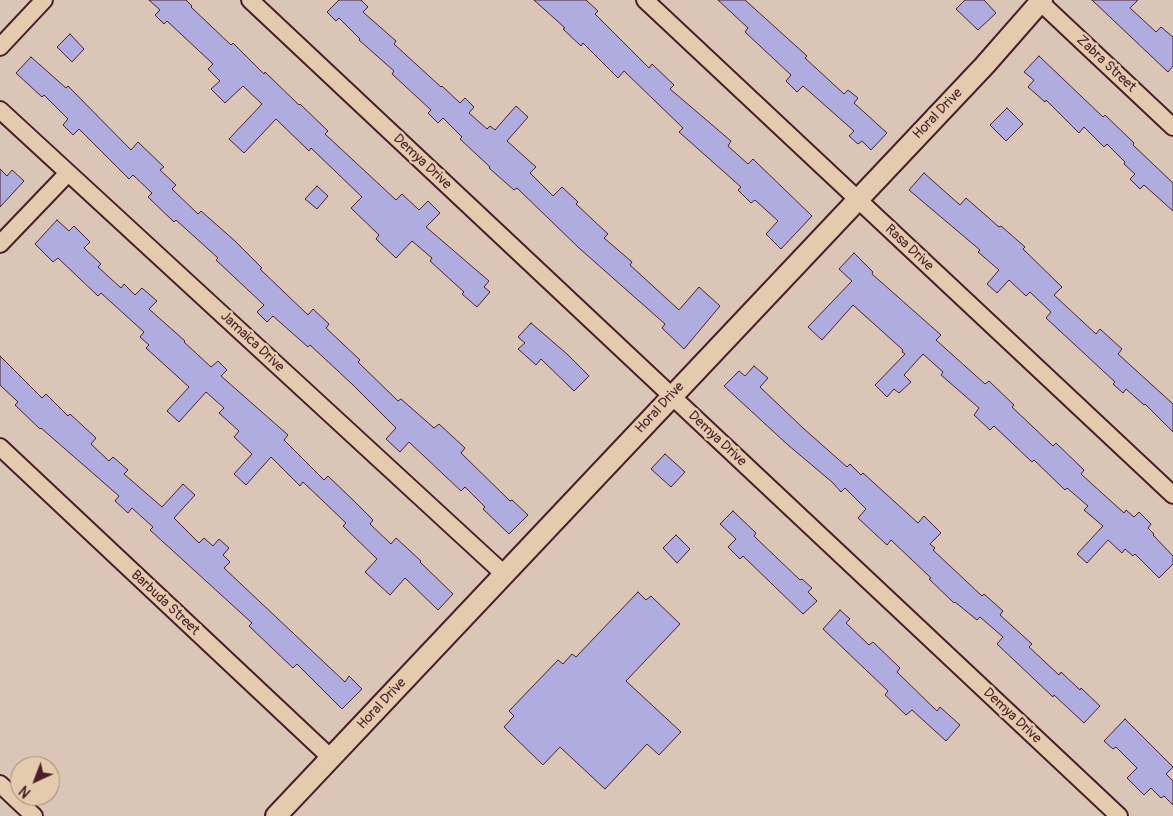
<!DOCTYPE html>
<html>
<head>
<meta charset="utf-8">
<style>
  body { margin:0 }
  #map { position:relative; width:1173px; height:816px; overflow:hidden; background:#dac5b7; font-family:Pangolin,sans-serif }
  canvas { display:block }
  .north { position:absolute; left:10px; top:756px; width:50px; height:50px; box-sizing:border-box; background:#e5cbad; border:1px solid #a78679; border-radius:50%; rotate:223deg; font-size:14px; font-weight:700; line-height:20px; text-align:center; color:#4a1f2b }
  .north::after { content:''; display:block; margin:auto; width:18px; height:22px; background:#4a1f2b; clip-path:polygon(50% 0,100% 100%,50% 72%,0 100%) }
</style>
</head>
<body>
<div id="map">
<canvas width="1173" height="816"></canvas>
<div class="north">N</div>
</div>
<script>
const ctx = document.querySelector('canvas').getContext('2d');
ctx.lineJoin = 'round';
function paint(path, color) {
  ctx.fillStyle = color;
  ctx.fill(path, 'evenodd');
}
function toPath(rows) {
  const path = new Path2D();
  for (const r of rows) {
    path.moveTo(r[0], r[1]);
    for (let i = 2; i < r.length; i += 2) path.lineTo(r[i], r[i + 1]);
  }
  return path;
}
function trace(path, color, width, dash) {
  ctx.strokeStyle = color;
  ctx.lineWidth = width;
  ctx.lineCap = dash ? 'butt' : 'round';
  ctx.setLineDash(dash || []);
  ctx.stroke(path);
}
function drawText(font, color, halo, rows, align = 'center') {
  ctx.font = font + ' Pangolin,sans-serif';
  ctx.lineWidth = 5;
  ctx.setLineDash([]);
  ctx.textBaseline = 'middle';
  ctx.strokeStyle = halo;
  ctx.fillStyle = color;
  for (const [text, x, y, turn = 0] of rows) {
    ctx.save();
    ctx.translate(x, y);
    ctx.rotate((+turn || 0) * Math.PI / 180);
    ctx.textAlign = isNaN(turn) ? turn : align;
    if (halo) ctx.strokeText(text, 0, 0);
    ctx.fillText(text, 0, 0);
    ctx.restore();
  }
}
const building = toPath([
  [149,0,186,0,192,6,191,7,231,45,233,43,264,74,265,72,299,105,300,104,328,131,325,134,396,200,402,194,419,210,428,201,440,213,426,227,489,281,484,287,490,292,477,307,462,294,464,292,430,261,432,258,412,241,396,258,376,239,379,235,351,208,362,197,311,148,309,151,276,119,244,153,229,139,262,104,243,86,225,103,211,89,220,81,208,69,213,64,167,21,164,24,155,15,160,10,149,0],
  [339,0,361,0,368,7,363,12,396,41,394,44,441,87,442,86,460,103,465,98,474,107,469,113,487,129,490,126,495,130,516,106,528,117,507,141,536,167,530,173,553,196,562,187,578,202,576,204,608,234,604,238,632,262,630,265,679,310,699,287,720,306,684,349,662,328,665,324,579,248,517,188,514,190,489,168,490,167,460,139,462,137,443,118,438,123,428,113,431,110,392,74,394,71,359,40,360,39,339,18,336,21,327,12,339,0],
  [534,0,586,0,598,11,595,14,649,68,652,64,674,85,670,89,731,141,728,146,748,164,753,159,812,216,781,249,766,234,778,221,755,200,751,203,738,190,741,187,679,132,683,128,624,71,618,78,583,43,581,46,563,29,565,28,534,0],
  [718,0,745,0,807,56,805,58,844,94,848,90,858,98,854,103,887,133,871,150,862,141,858,144,849,136,854,131,803,86,797,92,786,81,791,75,745,32,748,28,718,0],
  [965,0,984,0,996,13,978,30,956,9,965,0],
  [1092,0,1138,0,1130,8,1156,32,1161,27,1173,37,1173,66,1168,72,1092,0],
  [70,34,84,49,72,62,57,47,70,34],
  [1039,56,1103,117,1105,115,1134,143,1133,145,1173,183,1173,211,1144,185,1140,189,1130,179,1135,174,1124,164,1125,162,1107,144,1104,147,1084,127,1079,133,1046,100,1045,102,1028,87,1034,80,1024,72,1039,56],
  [31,57,66,88,68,86,131,150,138,142,164,167,160,170,176,185,172,189,198,214,201,211,235,241,262,268,260,269,308,315,313,309,329,324,326,328,360,360,358,362,398,401,401,399,434,428,439,424,465,448,461,453,510,501,512,500,528,515,509,534,483,509,485,507,465,487,461,491,409,442,400,452,386,439,396,428,352,384,310,345,308,347,273,316,267,322,257,312,264,305,216,260,218,258,176,220,174,222,148,197,152,193,133,175,129,179,79,129,73,135,63,125,68,119,44,95,42,97,16,73,31,57],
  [1007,108,1023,124,1006,141,990,125,1007,108],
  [0,169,7,176,12,170,24,181,0,207,0,169],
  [924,173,960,205,966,198,999,227,1001,226,1025,247,1023,249,1062,287,1054,295,1096,334,1100,329,1122,349,1118,354,1173,404,1173,432,1145,404,1144,405,1126,389,1123,393,1113,384,1115,382,1046,318,1051,312,1030,292,1026,296,1009,280,997,293,987,284,999,270,978,252,980,250,909,190,924,173],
  [317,186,328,196,317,209,305,199,317,186],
  [57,220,69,231,74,226,90,242,84,248,101,264,98,267,121,288,124,284,135,295,142,288,157,301,149,309,185,341,184,342,211,367,218,361,227,370,221,376,288,435,284,440,324,480,328,476,353,500,373,520,370,524,391,544,396,538,421,561,420,562,453,594,438,610,405,578,390,595,365,572,377,559,343,526,346,523,303,482,300,486,271,457,246,485,234,474,252,454,234,437,239,431,219,413,224,408,206,392,179,422,167,411,189,387,146,348,149,345,140,337,144,332,101,293,98,296,58,258,53,262,35,244,57,220],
  [854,253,873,272,872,274,941,335,936,340,985,384,989,381,1014,405,1012,407,1053,446,1056,443,1084,470,1081,474,1124,513,1126,510,1134,517,1139,512,1151,524,1148,528,1154,534,1153,535,1173,556,1173,564,1159,578,1135,554,1133,556,1125,549,1122,553,1108,540,1087,563,1077,554,1103,526,1084,510,1088,506,1067,488,1065,490,1034,460,1032,462,994,426,990,430,974,415,979,408,941,375,943,372,923,354,904,375,911,382,899,393,894,389,887,397,875,385,905,354,902,352,903,350,853,305,822,340,808,327,852,281,839,269,854,253],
  [531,323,567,354,589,376,574,391,541,359,536,365,518,349,525,343,518,337,531,323],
  [0,356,42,398,46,394,68,416,70,414,96,438,91,444,109,461,113,457,128,470,124,474,162,507,183,484,195,495,174,518,199,543,204,538,213,546,219,539,229,548,223,555,230,562,224,568,345,682,349,676,362,689,342,709,297,664,293,668,249,626,252,623,150,530,153,527,132,508,128,513,115,501,119,496,41,428,40,429,15,405,18,402,0,385,0,356],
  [754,366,768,378,760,387,803,428,847,467,850,464,861,475,863,473,918,523,924,516,941,533,930,544,935,548,933,550,982,596,984,594,1003,611,1000,615,1032,644,1029,647,1059,675,1061,672,1080,690,1081,688,1100,706,1084,723,1054,695,1053,697,997,644,1003,637,980,617,977,620,955,602,954,603,929,579,931,578,891,540,887,545,858,518,866,509,845,488,841,492,832,482,788,445,724,386,739,371,745,376,754,366],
  [665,454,685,472,671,487,651,469,665,454],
  [733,511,756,533,754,536,800,580,802,579,812,588,808,592,817,601,803,614,743,556,740,559,728,547,736,539,720,524,733,511],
  [676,535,690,549,677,563,663,548,676,535],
  [638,592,646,600,651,596,680,624,626,681,681,732,659,755,647,744,605,789,560,747,543,765,504,727,514,716,509,711,558,660,563,664,572,654,576,657,638,592],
  [840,610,850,619,846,623,869,645,873,642,900,668,897,672,937,711,940,707,960,725,946,741,912,710,906,715,885,695,888,691,823,629,840,610],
  [1125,719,1173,767,1166,774,1173,781,1173,805,1164,796,1161,798,1151,788,1144,795,1127,778,1137,768,1116,747,1113,749,1104,741,1125,719]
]);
const minor = toPath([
  [250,0,1119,816],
  [645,0,1173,495],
  [1038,0,1173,127],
  [0,47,44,0],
  [0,110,504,574],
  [0,244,68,173],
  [0,447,331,758],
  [0,784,34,816]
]);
const tertiary = toPath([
  [276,816,985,65,1042,0]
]);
const streetNames = [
  ["Zabra Street",1106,64,43],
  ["Horal Drive",938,114,-46],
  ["Demya Drive",422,162,43],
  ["Rasa Drive",909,248,43],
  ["Jamaica Drive",252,342,43],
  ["Horal Drive",660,408,-47],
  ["Demya Drive",717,439,43],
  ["Barbuda Street",165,603,43],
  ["Horal Drive",382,704,-47],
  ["Demya Drive",1012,716,43]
];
paint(building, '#afaddf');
trace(building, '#4a1f2b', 1);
trace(minor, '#4a1f2b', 20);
trace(tertiary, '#4a1f2b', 24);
trace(minor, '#e5cbad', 16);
trace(tertiary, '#e5cbad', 20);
drawText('14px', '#4a1f2b', '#e5cbad', streetNames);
</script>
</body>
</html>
